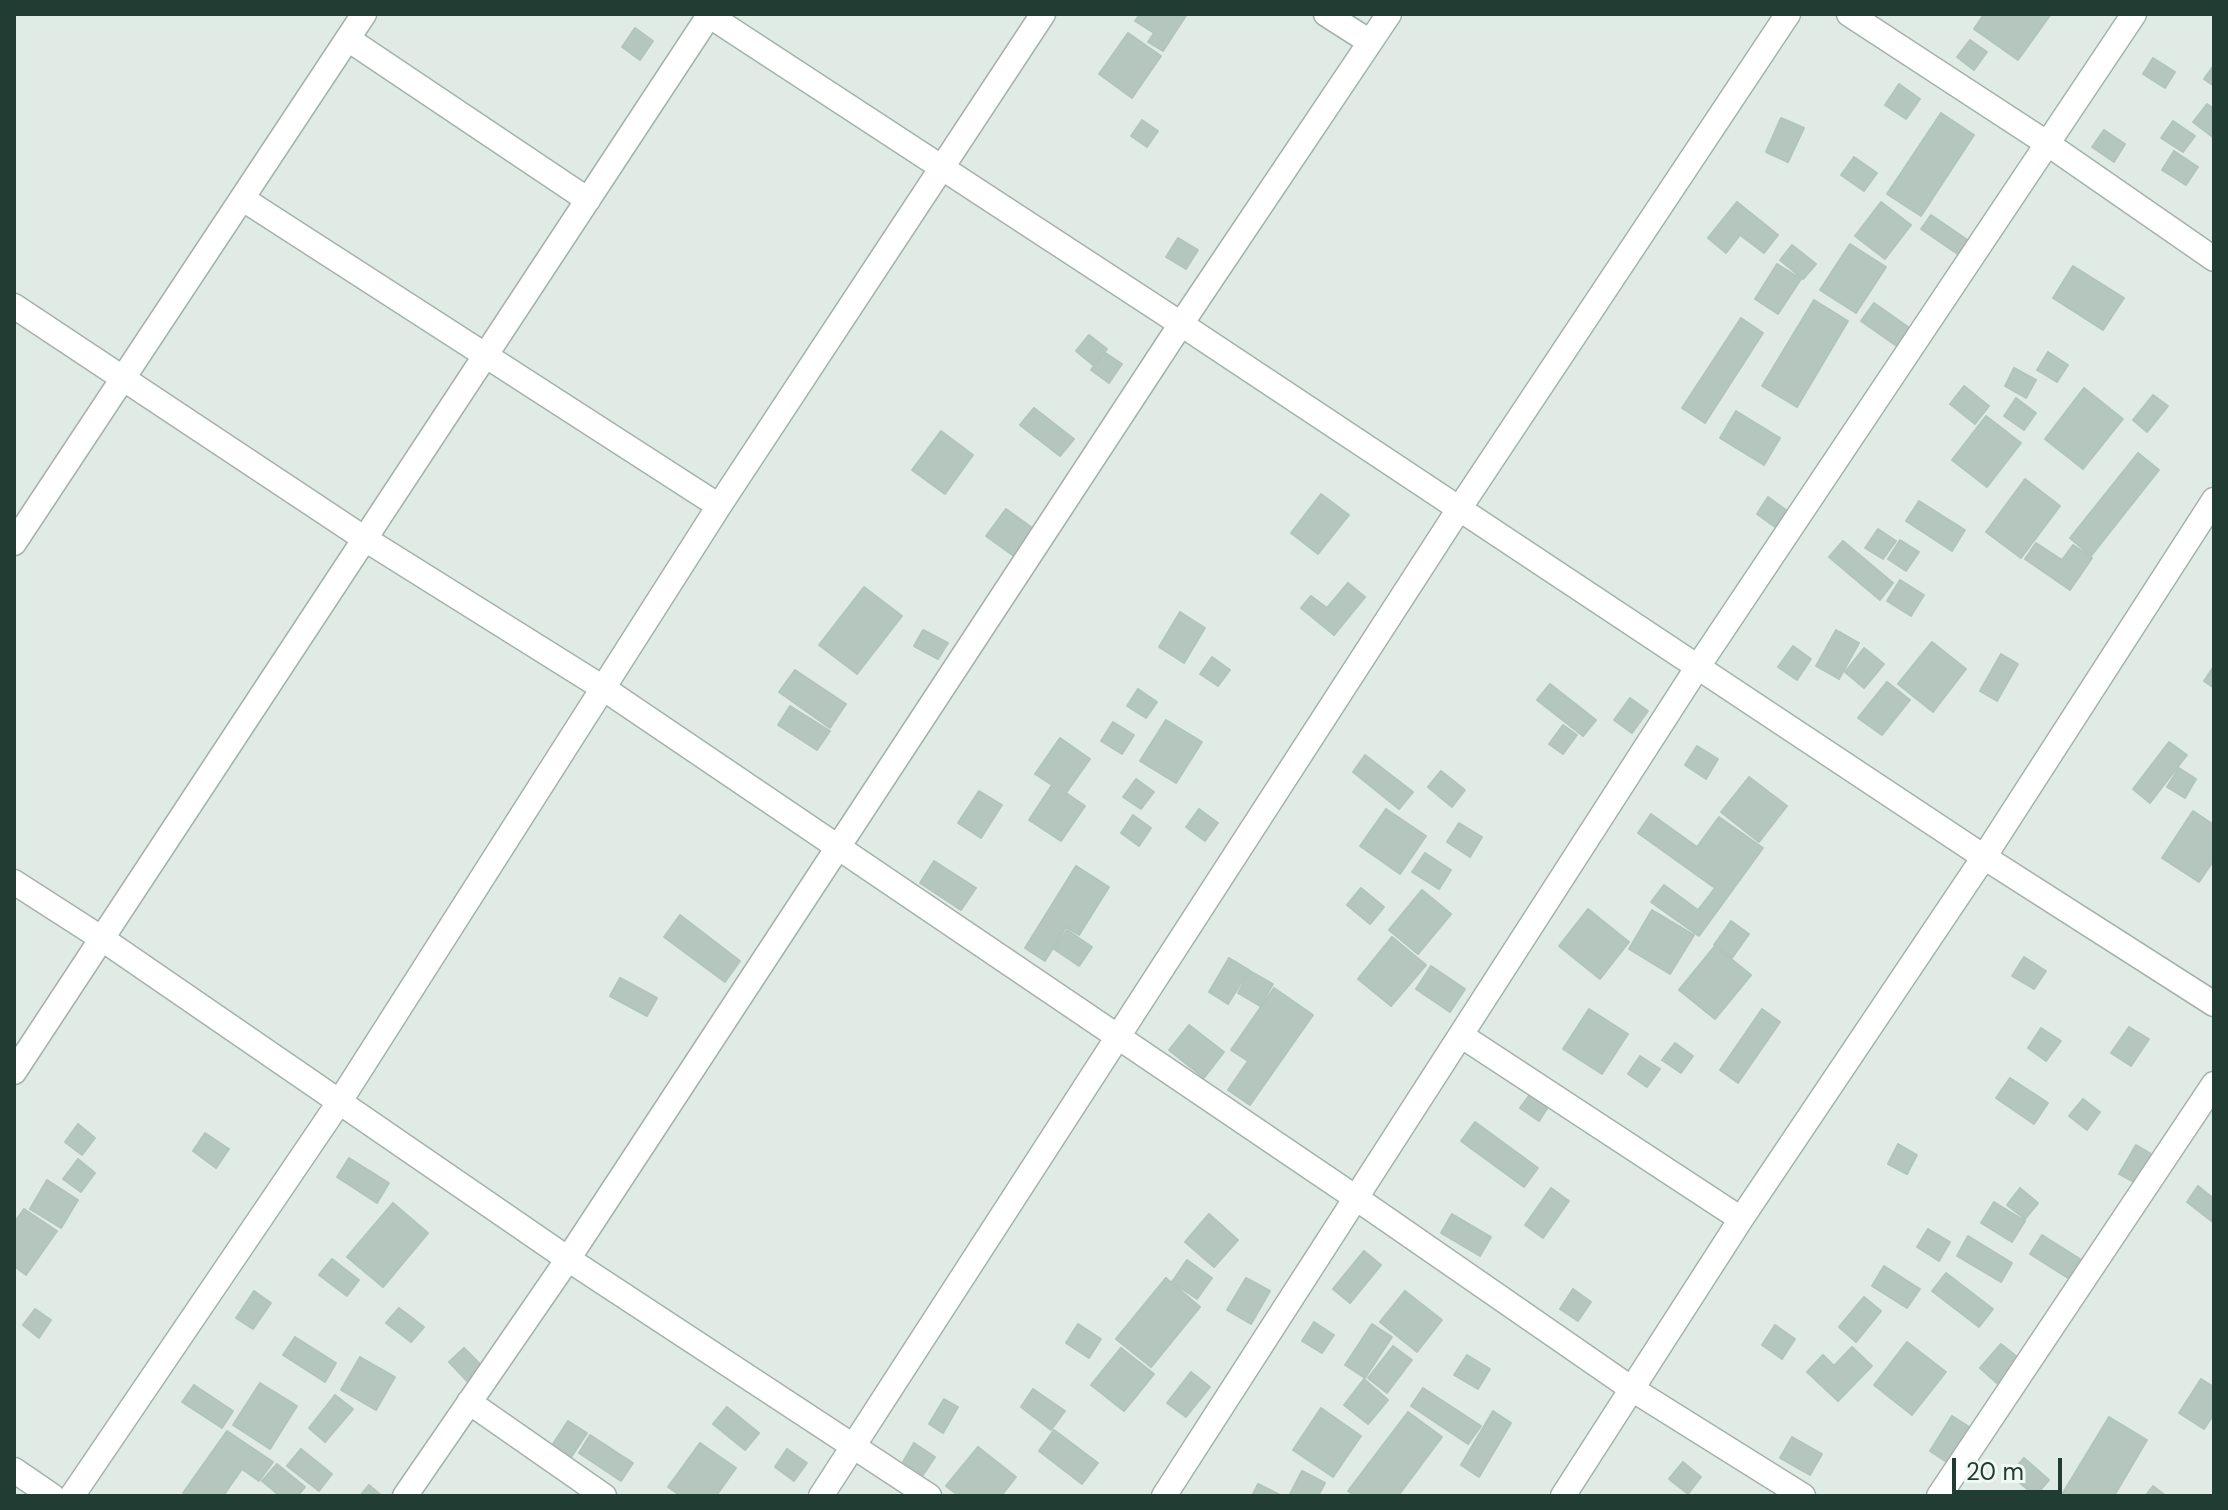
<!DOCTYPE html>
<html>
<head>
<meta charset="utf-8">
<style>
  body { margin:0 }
  #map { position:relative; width:2228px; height:1510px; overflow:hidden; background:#e0ebe5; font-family:"DM Sans",sans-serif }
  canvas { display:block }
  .frame { position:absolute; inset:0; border:16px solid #203c33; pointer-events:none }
  .scale { position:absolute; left:1952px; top:1458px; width:110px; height:36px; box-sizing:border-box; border:4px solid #203c33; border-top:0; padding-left:10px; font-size:24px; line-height:28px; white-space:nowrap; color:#203c33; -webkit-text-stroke:6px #f0f8f4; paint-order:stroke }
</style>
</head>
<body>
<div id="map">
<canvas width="2228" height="1510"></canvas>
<div class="frame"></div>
<div class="scale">20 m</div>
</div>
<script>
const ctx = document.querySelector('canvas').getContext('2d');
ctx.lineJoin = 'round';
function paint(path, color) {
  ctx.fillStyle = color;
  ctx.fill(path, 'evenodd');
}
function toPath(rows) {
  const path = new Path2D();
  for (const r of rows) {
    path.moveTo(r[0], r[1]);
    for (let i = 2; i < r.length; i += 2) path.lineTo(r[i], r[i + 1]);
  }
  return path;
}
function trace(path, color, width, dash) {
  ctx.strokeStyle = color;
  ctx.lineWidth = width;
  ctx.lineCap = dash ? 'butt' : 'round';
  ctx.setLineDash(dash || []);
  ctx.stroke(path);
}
const building = toPath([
  [1140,14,1187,14,1163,51,1148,42,1154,33,1135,21,1140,14],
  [1984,14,2051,14,2018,60,1974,29,1984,14],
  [635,28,653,41,640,60,622,47,635,28],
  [1128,33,1161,56,1132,98,1099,74,1128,33],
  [1970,40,1987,52,1974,70,1957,57,1970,40],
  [2153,58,2175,72,2165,88,2143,74,2153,58],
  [2214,65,2214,86,2204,79,2214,65],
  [1899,84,1920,99,1906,119,1885,105,1899,84],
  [2207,104,2214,109,2214,138,2193,122,2207,104],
  [1941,113,1974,135,1921,216,1887,194,1941,113],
  [1781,118,1804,128,1788,162,1766,152,1781,118],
  [1142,120,1158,131,1147,147,1131,136,1142,120],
  [2173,121,2195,136,2183,152,2161,138,2173,121],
  [2104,130,2125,144,2114,162,2092,147,2104,130],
  [2174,151,2198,167,2186,185,2162,170,2174,151],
  [1854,157,1877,173,1864,191,1841,175,1854,157],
  [1737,202,1778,235,1764,253,1740,235,1726,253,1708,238,1737,202],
  [1881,202,1911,225,1885,259,1855,236,1881,202],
  [1931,215,1969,241,1959,255,1921,229,1931,215],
  [1178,238,1198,250,1186,269,1166,257,1178,238],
  [1850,244,1886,267,1856,313,1820,290,1850,244],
  [1792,245,1816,264,1803,279,1780,260,1792,245],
  [1777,264,1801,279,1778,314,1755,299,1777,264],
  [2073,266,2124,298,2103,330,2053,298,2073,266],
  [1814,300,1848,321,1797,407,1762,386,1814,300],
  [1874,303,1911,329,1898,347,1861,321,1874,303],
  [1741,318,1763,333,1705,423,1682,408,1741,318],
  [1089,335,1107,349,1093,365,1076,351,1089,335],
  [1104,352,1122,364,1109,383,1091,370,1104,352],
  [2048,352,2068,365,2057,382,2037,370,2048,352],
  [2014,368,2036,380,2026,398,2005,386,2014,368],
  [1964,386,1989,406,1975,424,1950,404,1964,386],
  [2084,388,2123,419,2083,469,2045,439,2084,388],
  [2153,395,2168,406,2147,432,2133,420,2153,395],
  [2016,398,2036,413,2024,430,2004,416,2016,398],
  [1034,408,1074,439,1060,456,1020,425,1034,408],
  [1736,411,1780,438,1764,465,1720,438,1736,411],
  [1986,416,2021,443,1987,487,1952,460,1986,416],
  [941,431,973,455,945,494,912,470,941,431],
  [2138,453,2159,470,2091,556,2070,538,2138,453],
  [2025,479,2060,506,2021,558,1986,532,2025,479],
  [1321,494,1349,515,1318,554,1291,533,1321,494],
  [1768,497,1786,510,1775,527,1757,514,1768,497],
  [1919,501,1965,530,1952,551,1906,521,1919,501],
  [1006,509,1038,532,1018,559,986,536,1006,509],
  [1878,529,1896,541,1883,559,1865,548,1878,529],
  [1900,540,1919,552,1906,571,1888,559,1900,540],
  [1843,541,1893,583,1880,600,1829,557,1843,541],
  [2036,543,2062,560,2073,545,2092,558,2070,590,2025,559,2036,543],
  [1900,580,1924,595,1911,616,1887,601,1900,580],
  [1348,583,1365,597,1334,635,1301,608,1311,596,1327,608,1348,583],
  [864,587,902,616,857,674,819,645,864,587],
  [1180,612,1205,628,1184,663,1159,647,1180,612],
  [923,630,948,643,938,659,914,646,923,630],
  [1836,630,1859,643,1839,679,1816,666,1836,630],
  [1932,642,1966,669,1933,712,1898,684,1932,642],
  [1793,646,1811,659,1797,680,1778,667,1793,646],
  [1864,648,1884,664,1864,688,1845,672,1864,648],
  [2001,654,2018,664,1997,701,1980,691,2001,654],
  [1212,657,1230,670,1218,686,1200,674,1212,657],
  [2214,666,2214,688,2204,681,2214,666],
  [795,670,846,704,830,728,779,692,795,670],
  [1887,682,1910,700,1882,735,1858,718,1887,682],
  [1550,684,1596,720,1583,736,1537,700,1550,684],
  [1138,689,1157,702,1146,718,1127,706,1138,689],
  [1630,698,1648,711,1632,733,1614,720,1630,698],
  [790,706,830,731,817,750,778,725,790,706],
  [1166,720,1202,742,1176,783,1140,761,1166,720],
  [1113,722,1134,735,1122,754,1101,741,1113,722],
  [1563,725,1577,735,1563,754,1549,744,1563,725],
  [1060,738,1090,759,1066,793,1085,806,1061,841,1029,820,1052,785,1035,774,1060,738],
  [2169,742,2187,755,2150,803,2133,789,2169,742],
  [1697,746,1718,759,1706,779,1685,765,1697,746],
  [1365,755,1413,792,1399,809,1353,772,1365,755],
  [2179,768,2196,779,2185,798,2167,787,2179,768],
  [1441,771,1465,790,1452,807,1428,787,1441,771],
  [1749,777,1787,806,1759,842,1721,812,1749,777],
  [1136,779,1154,792,1141,809,1123,797,1136,779],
  [979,791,1002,805,981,838,958,823,979,791],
  [1199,809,1218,823,1205,841,1186,827,1199,809],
  [1386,809,1426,836,1400,874,1360,846,1386,809],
  [2193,811,2214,825,2214,860,2199,882,2162,858,2193,811],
  [1651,814,1697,847,1719,817,1763,848,1699,936,1651,902,1664,885,1698,910,1715,888,1638,833,1651,814],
  [1133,815,1151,828,1139,846,1121,833,1133,815],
  [1459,823,1482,837,1470,857,1447,842,1459,823],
  [1425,853,1451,870,1439,889,1412,872,1425,853],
  [934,861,976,888,961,910,920,883,934,861],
  [1076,866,1109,887,1079,935,1066,927,1045,961,1025,948,1076,866],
  [1361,888,1384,907,1370,924,1347,905,1361,888],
  [1422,890,1451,914,1418,954,1389,930,1422,890],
  [1588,909,1629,942,1600,979,1559,946,1588,909],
  [1652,910,1694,935,1670,974,1629,949,1652,910],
  [680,915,740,961,725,982,664,937,680,915],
  [1731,921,1749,934,1732,958,1714,945,1731,921],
  [1067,930,1092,947,1079,966,1054,949,1067,930],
  [1392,937,1426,965,1391,1006,1358,979,1392,937],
  [1715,946,1751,975,1715,1019,1679,990,1715,946],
  [2024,957,2046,971,2034,989,2012,976,2024,957],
  [1229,958,1249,970,1228,1004,1209,992,1229,958],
  [1431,966,1465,989,1450,1012,1416,989,1431,966],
  [1250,971,1273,984,1260,1006,1238,993,1250,971],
  [620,978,657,998,647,1016,610,996,620,978],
  [1274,988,1313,1015,1250,1105,1228,1090,1248,1061,1231,1050,1274,988],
  [1589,1009,1628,1034,1602,1074,1563,1049,1589,1009],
  [1762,1009,1780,1022,1738,1083,1720,1070,1762,1009],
  [1189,1025,1224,1052,1204,1078,1169,1050,1189,1025],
  [2129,1027,2149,1039,2131,1066,2111,1053,2129,1027],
  [2041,1028,2061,1041,2046,1061,2028,1048,2041,1028],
  [1675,1043,1693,1056,1681,1073,1662,1060,1675,1043],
  [1640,1056,1660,1069,1647,1087,1628,1074,1640,1056],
  [2010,1078,2048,1103,2034,1124,1996,1098,2010,1078],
  [1534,1089,1552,1101,1539,1121,1520,1108,1534,1089],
  [2083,1099,2100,1112,2087,1130,2069,1116,2083,1099],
  [1475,1122,1538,1168,1524,1187,1461,1141,1475,1122],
  [78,1124,95,1138,82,1155,65,1142,78,1124],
  [205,1133,229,1149,216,1168,193,1151,205,1133],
  [1898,1144,1917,1155,1907,1174,1888,1164,1898,1144],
  [2136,1145,2153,1155,2137,1184,2119,1174,2136,1145],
  [349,1158,389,1183,377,1203,337,1177,349,1158],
  [78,1159,95,1173,81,1192,63,1179,78,1159],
  [47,1180,78,1200,61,1228,30,1209,47,1180],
  [2198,1186,2214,1199,2214,1223,2187,1202,2198,1186],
  [1551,1188,1569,1201,1543,1238,1525,1225,1551,1188],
  [2020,1188,2038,1203,2025,1219,2007,1205,2020,1188],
  [1994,1202,2025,1221,2012,1242,1981,1223,1994,1202],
  [393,1203,428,1233,383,1287,347,1257,393,1203],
  [24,1209,57,1231,26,1275,14,1266,14,1223,24,1209],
  [1209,1214,1238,1240,1214,1267,1185,1242,1209,1214],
  [1452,1214,1491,1237,1480,1256,1441,1233,1452,1214],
  [1928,1229,1950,1242,1939,1261,1917,1247,1928,1229],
  [2042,1235,2080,1259,2068,1278,2030,1254,2042,1235],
  [1968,1236,2012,1263,2001,1282,1957,1256,1968,1236],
  [1364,1251,1381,1265,1350,1303,1333,1289,1364,1251],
  [332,1259,359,1280,347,1296,319,1275,332,1259],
  [1187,1260,1212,1278,1197,1299,1172,1282,1187,1260],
  [1884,1266,1920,1289,1907,1308,1872,1286,1884,1266],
  [1946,1273,1993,1309,1979,1327,1932,1291,1946,1273],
  [1166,1278,1200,1307,1151,1367,1116,1339,1166,1278],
  [1246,1278,1270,1291,1251,1324,1227,1310,1246,1278],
  [1573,1289,1591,1302,1578,1321,1560,1309,1573,1289],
  [254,1291,271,1303,253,1329,236,1318,254,1291],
  [1405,1291,1442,1320,1417,1352,1380,1322,1405,1291],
  [1864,1297,1881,1311,1856,1342,1839,1327,1864,1297],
  [399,1308,424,1327,411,1342,386,1323,399,1308],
  [35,1309,51,1320,39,1338,23,1325,35,1309],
  [1314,1322,1334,1335,1322,1353,1302,1341,1314,1322],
  [1078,1324,1101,1339,1089,1358,1066,1343,1078,1324],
  [1372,1324,1392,1337,1365,1378,1345,1365,1372,1324],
  [1775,1325,1795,1339,1782,1359,1762,1345,1775,1325],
  [295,1337,336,1363,325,1382,283,1355,295,1337],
  [1907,1342,1946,1372,1912,1415,1874,1385,1907,1342],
  [2001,1344,2021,1360,1999,1385,1980,1368,2001,1344],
  [1393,1346,1412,1360,1387,1393,1368,1378,1393,1346],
  [1852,1347,1872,1366,1838,1401,1807,1372,1823,1355,1834,1366,1852,1347],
  [464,1348,483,1367,468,1382,449,1362,464,1348],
  [1121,1348,1154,1374,1124,1411,1091,1385,1121,1348],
  [1467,1355,1490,1369,1478,1389,1454,1375,1467,1355],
  [360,1357,395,1377,376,1410,341,1390,360,1357],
  [1191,1372,1210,1387,1186,1417,1167,1403,1191,1372],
  [1364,1379,1388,1400,1368,1424,1344,1405,1364,1379],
  [2201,1379,2214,1387,2214,1414,2204,1429,2179,1413,2201,1379],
  [260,1383,297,1406,270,1449,233,1425,260,1383],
  [194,1385,233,1411,222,1428,182,1402,194,1385],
  [1423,1388,1481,1426,1468,1444,1411,1406,1423,1388],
  [1033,1389,1065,1411,1051,1430,1021,1407,1033,1389],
  [335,1395,353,1409,325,1442,309,1428,335,1395],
  [944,1399,958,1407,943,1433,929,1424,944,1399],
  [727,1407,759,1433,745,1450,713,1424,727,1407],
  [1321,1408,1361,1436,1333,1477,1293,1450,1321,1408],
  [1493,1411,1511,1423,1479,1477,1461,1465,1493,1411],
  [1408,1412,1442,1437,1398,1496,1355,1496,1348,1491,1408,1412],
  [1952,1416,1971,1428,1948,1463,1930,1451,1952,1416],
  [2109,1417,2147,1440,2114,1496,2061,1496,2109,1417],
  [568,1421,587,1433,564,1468,545,1456,568,1421],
  [1054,1430,1098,1463,1082,1484,1039,1451,1054,1430],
  [227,1431,273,1462,259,1481,242,1469,223,1496,187,1496,183,1493,227,1431],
  [590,1435,633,1463,621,1481,579,1453,590,1435],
  [1792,1437,1822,1454,1810,1475,1780,1458,1792,1437],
  [700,1443,736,1468,716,1496,681,1496,668,1487,700,1443],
  [914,1443,935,1457,923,1475,903,1462,914,1443],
  [978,1447,1016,1477,1001,1496,959,1496,946,1486,978,1447],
  [301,1449,332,1474,319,1491,287,1466,301,1449],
  [787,1449,807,1463,794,1481,775,1467,787,1449],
  [2024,1458,2049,1480,2035,1496,2010,1474,2024,1458],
  [1683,1462,1701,1477,1688,1494,1669,1479,1683,1462],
  [277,1464,305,1487,297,1496,280,1496,262,1481,277,1464],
  [1302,1471,1325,1483,1318,1496,1289,1496,1302,1471],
  [1258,1484,1282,1496,1252,1496,1258,1484],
  [369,1485,382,1496,360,1496,369,1485],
  [2153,1486,2166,1496,2145,1496,2153,1486]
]);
const street = toPath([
  [707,14,1181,324,1984,857,2214,1004],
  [1326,14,1370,42],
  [1849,14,2048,144,2214,259],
  [348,39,588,200],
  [243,199,719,506],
  [14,306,365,539,603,688,1356,1198,1632,1389,1803,1496],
  [14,543,364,14],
  [14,882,101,938,568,1259,929,1496],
  [1462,1036,1741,1219],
  [14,1072,710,14],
  [469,1402,604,1496],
  [14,1470,52,1496],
  [72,1496,340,1101,719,506,1043,14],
  [405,1496,568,1259,1181,324,1389,14],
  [821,1496,1459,509,1788,14],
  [1164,1496,1697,668,2134,14],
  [1563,1496,1741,1219,1984,857,2214,500],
  [1939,1496,2214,1084]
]);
paint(building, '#b5c6be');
trace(building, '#b2c5bc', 2);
trace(street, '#a3b3ac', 27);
trace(street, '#fff', 24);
</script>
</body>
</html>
